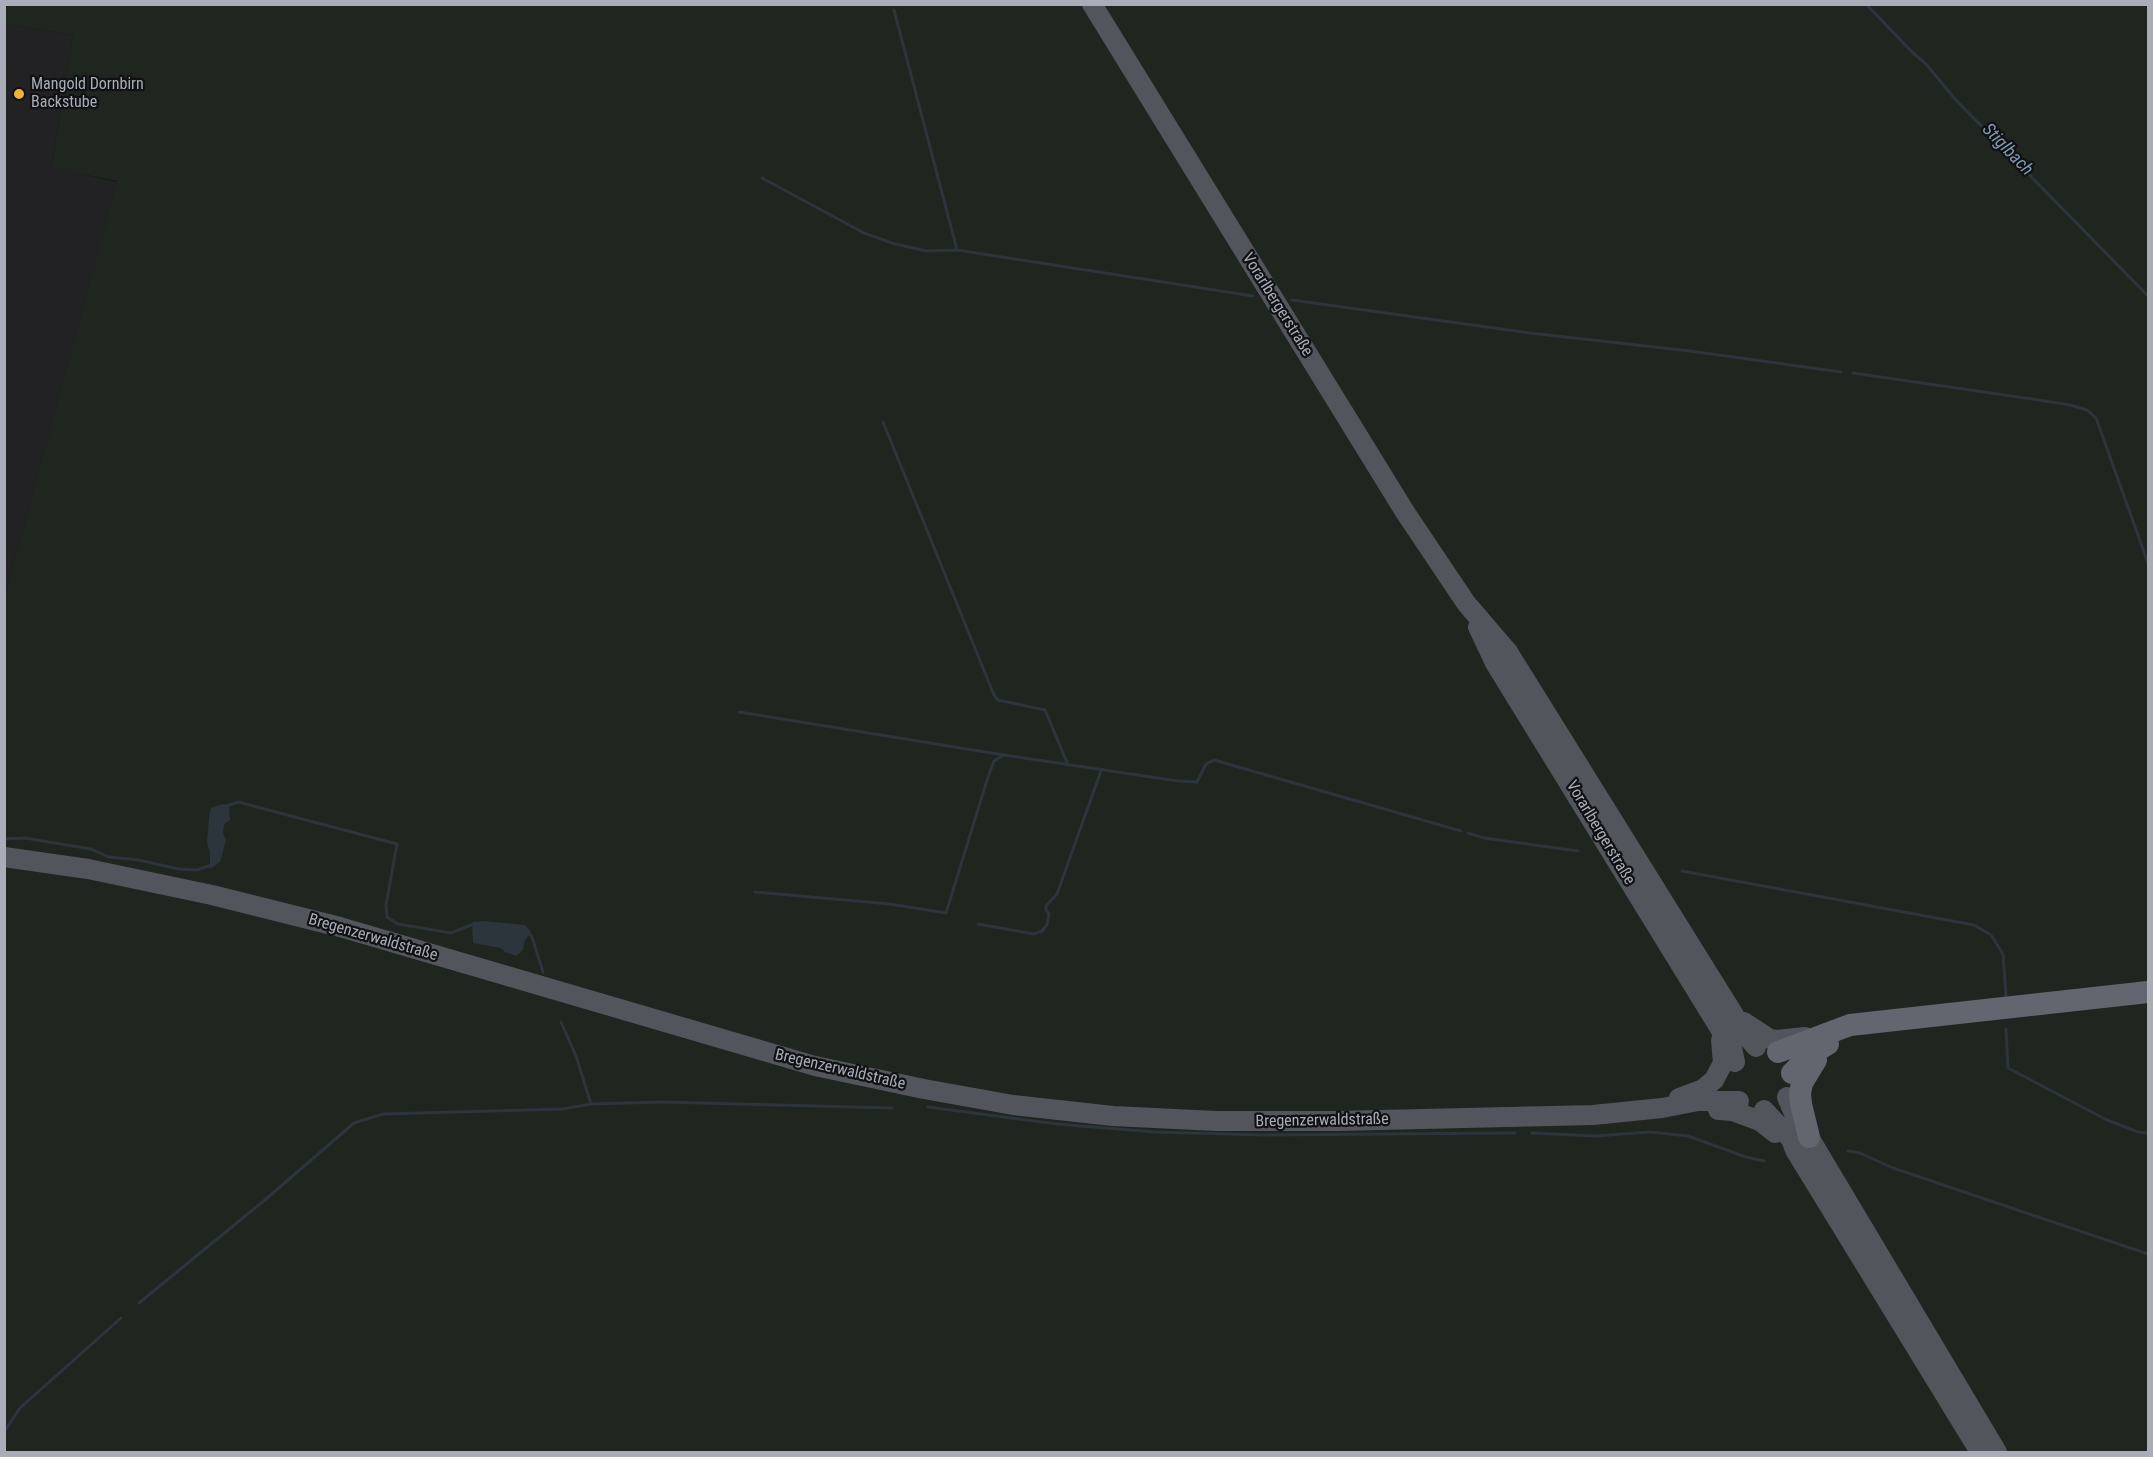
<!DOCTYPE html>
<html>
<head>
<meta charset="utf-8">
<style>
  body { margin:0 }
  #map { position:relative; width:2153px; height:1457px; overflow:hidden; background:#161618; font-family:"Roboto Condensed",sans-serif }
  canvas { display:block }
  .frame { position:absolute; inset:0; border:6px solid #a8adb8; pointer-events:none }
</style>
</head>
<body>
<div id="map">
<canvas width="2153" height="1457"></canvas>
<div class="frame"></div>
</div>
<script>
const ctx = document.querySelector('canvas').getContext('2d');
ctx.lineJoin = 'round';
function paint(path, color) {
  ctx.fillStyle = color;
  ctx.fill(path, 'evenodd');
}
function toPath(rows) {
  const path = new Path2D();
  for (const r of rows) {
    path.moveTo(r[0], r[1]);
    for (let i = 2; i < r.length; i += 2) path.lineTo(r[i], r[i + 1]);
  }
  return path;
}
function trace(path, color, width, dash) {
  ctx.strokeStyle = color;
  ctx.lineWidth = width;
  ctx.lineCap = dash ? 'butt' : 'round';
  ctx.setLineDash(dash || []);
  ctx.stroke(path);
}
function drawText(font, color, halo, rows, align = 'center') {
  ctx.font = font + ' "Roboto Condensed",sans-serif';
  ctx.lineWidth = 4.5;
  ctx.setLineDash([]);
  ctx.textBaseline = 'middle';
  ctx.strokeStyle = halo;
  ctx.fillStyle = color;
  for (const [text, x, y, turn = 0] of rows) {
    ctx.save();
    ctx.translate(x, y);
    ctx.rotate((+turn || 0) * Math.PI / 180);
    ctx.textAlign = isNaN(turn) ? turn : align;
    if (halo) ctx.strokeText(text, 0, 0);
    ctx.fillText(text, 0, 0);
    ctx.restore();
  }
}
const built = toPath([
  [5,24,73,35,51,167,117,182,5,595]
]);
const green = toPath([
  [4,5,2148,5,2148,1452,5,1452,5,595,117,181,51,168,73,35,5,24]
]);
const water = toPath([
  [223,804,229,805,230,820,224,824,223,833,226,840,220,862,210,869,210,852,207,843,209,818,211,808],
  [483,921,525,925,531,932,525,940,523,950,516,956,505,952,501,948,473,943,472,923]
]);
const stream = toPath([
  [1866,4,1912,52,1926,64,1955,99,2148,296],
  [894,10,957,250,1253,296],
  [762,178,864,233,895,244,927,251,957,250],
  [1292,300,1530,333,1690,351,1841,372],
  [1853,373,2032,399,2070,405,2087,410,2096,418,2148,563],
  [883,422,994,695,998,700,1045,710,1068,765],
  [739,712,1004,755],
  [227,806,238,802,397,844,386,905,387,917,398,924,451,933,476,923],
  [1468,833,1484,838,1578,851],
  [4,839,25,838,91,849,109,857,139,860,178,869,197,870,214,864],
  [1682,871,1974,925,1991,935,2003,954,2006,996],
  [755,892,890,904,946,913,988,777,994,761,1004,755,1178,781,1197,782,1206,764,1214,760,1461,831],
  [978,924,1034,934,1042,931,1047,925,1049,914,1046,910,1046,906,1057,894,1101,771],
  [528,933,532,937,543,972],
  [561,1022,576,1056,591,1104,662,1102,892,1108],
  [2006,1029,2008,1068,2107,1120,2138,1132,2148,1133],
  [928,1107,1057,1124,1155,1132,1265,1135,1515,1133],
  [1532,1133,1595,1136,1650,1132,1688,1136,1746,1157,1764,1161],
  [1848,1151,1860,1153,1893,1168,2148,1254],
  [139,1303,266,1199,354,1123,383,1114,563,1109,591,1104],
  [4,1432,20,1408,121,1318]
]);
const major = toPath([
  [1092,4,1405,512,1466,603,1508,652,1734,1015,1736,1024,1756,1047],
  [1478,627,1495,663,1722,1032,1727,1036,1731,1043,1735,1062],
  [4,857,88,869,212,895,340,927,815,1066,924,1089,1013,1105,1113,1116,1216,1121,1337,1121,1593,1115,1662,1108,1698,1101,1739,1101],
  [1744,1022,1770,1039,1777,1040,1805,1037],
  [1787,1097,1801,1130,1809,1137,1997,1452],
  [1679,1098,1703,1089,1714,1080,1723,1063,1721,1040],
  [1718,1110,1733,1111,1760,1121,1775,1133],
  [1764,1110,1791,1139,1795,1150,1980,1452]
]);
const highway = toPath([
  [1778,1052,1850,1025,2148,992],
  [1792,1073,1811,1054,1828,1044],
  [1809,1137,1801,1104,1800,1093,1802,1083,1816,1060]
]);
const markers = [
  [19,94,6,"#f2b134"]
];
const poiNames = [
  ["Mangold Dornbirn",31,85],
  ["Backstube",31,103]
];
const streetNames = [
  ["Vorarlbergerstraße",1277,305,58],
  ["Vorarlbergerstraße",1600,833,59],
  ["Bregenzerwaldstraße",373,938,16],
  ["Bregenzerwaldstraße",840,1070,13],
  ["Bregenzerwaldstraße",1322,1121,-1]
];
const waterNames = [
  ["Stiglbach",2007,150,46]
];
paint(built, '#222225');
paint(green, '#1e261f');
paint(water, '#2c353c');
trace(stream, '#2c353c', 3);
trace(major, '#53555c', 20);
trace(highway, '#63666e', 22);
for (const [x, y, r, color] of markers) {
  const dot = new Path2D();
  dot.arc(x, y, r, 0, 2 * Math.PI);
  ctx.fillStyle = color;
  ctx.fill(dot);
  trace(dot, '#111113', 2);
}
drawText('16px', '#a8adb8', '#111113', poiNames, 'left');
drawText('16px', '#a8adb8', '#111113', streetNames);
drawText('italic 18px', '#7f9bb3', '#111113', waterNames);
</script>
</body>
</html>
